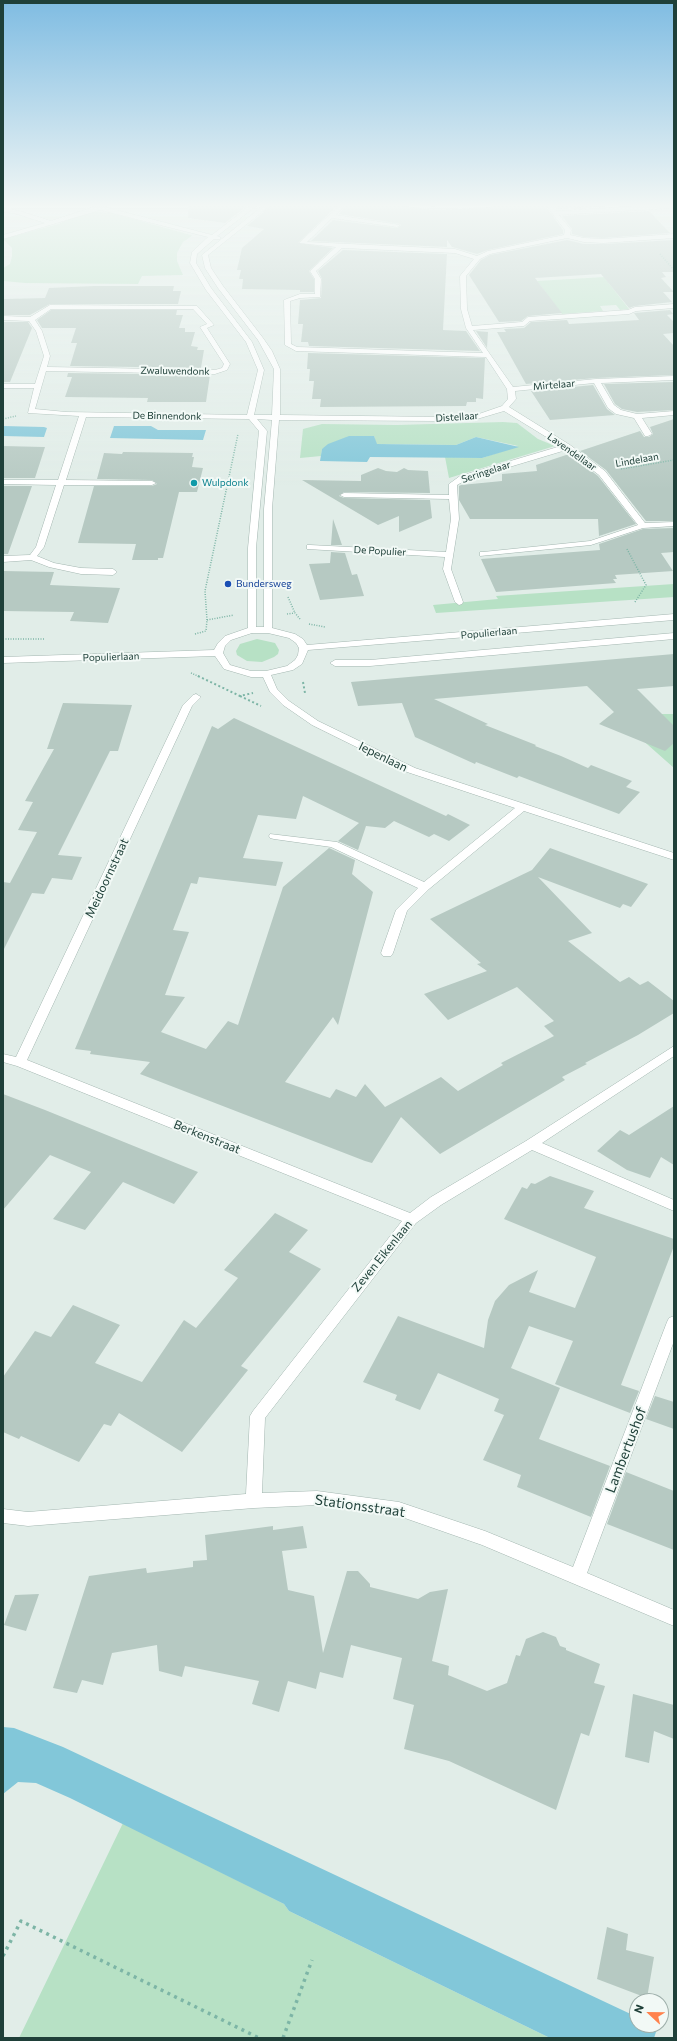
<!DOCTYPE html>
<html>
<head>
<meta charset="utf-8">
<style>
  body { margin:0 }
  #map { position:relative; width:677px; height:2041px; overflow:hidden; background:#e1ede8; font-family:Commissioner,sans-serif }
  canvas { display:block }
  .frame { position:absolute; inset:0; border:4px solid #1f4039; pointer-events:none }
  .north { position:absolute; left:629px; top:1993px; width:40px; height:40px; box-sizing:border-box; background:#f2f9f6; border:1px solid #9eafaa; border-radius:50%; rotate:292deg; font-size:11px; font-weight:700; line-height:16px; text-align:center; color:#1f4039 }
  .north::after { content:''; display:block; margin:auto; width:14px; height:18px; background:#ff824d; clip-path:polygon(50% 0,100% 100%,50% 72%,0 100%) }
</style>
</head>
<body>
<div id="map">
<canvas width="677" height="2041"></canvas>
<div class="frame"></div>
<div class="north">N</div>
</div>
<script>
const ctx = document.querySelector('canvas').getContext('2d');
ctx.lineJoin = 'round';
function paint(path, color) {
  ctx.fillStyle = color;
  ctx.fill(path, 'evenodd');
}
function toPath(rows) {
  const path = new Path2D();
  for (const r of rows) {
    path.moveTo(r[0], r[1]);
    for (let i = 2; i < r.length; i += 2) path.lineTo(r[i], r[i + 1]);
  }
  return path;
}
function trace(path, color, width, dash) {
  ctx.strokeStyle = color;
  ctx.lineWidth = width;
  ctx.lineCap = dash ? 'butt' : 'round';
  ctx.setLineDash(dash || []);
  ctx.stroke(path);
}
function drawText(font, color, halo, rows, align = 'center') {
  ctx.font = font + ' Commissioner,sans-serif';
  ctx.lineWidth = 4;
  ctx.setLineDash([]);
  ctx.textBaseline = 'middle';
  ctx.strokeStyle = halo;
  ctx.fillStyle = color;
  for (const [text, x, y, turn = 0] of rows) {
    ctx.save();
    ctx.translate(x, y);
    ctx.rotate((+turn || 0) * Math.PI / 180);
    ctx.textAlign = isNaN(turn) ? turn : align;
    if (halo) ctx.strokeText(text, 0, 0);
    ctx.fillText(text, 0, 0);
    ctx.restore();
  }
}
const green = toPath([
  [88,211,112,213,191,235,192,236,183,242,177,253,177,261,183,275,142,276,138,284,25,283,3,281,3,268,10,264,12,256,12,248,3,239,58,224],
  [604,277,629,309,620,310,616,305,600,306,603,311,562,314,537,281],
  [503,422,517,423,538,439,555,446,449,478,445,457,482,458,518,446,476,437,456,445,376,444,374,436,322,449,321,456,300,458,303,429,322,424,397,425],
  [674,584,674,597,436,613,433,605,498,599,496,596],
  [257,639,275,643,279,650,278,654,274,657,262,662,247,661,237,655,236,651,240,644],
  [613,714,674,714,674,768],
  [123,1823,284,1904,289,1911,550,2038,19,2038]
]);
const water = toPath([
  [3,426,44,427,47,428,44,437,3,436],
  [114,426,151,426,158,430,206,430,203,440,110,438],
  [349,436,374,436,377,444,456,445,476,437,519,447,482,458,370,457,367,462,320,461,322,449,328,444],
  [3,1727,14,1728,63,1747,637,2017,637,2025,658,2026,654,2038,550,2038,289,1911,284,1904,70,1798,36,1783,18,1782,3,1794]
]);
const building = toPath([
  [189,204,249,204,225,223,188,218],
  [273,204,339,204,298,243,333,248,309,271,314,279,314,292,300,292,300,290,242,289,243,279,239,279,241,270,237,270,242,248,264,229,247,226],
  [348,204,386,204,436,210,492,207,490,204,544,204,563,230,563,234,488,250,477,254,452,247,447,240,447,247,311,241,333,220,397,228,401,225,400,224,339,214],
  [553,204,643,204,558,209],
  [649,211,670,233,603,238,584,237,572,234,572,229,562,216],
  [567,240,584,244,603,244,674,240,674,272,662,272,666,277,661,278,674,292,663,292,672,302,635,306,629,308,601,274,535,278,562,313,528,316,521,321,499,322,469,275,481,260,490,255],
  [343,250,447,254,443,330,466,331,480,351,309,346,308,342,301,342,303,324,298,324,300,300,321,298,322,279,318,271],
  [94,286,174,286,173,291,181,291,178,304,50,304,30,315,3,315,3,299,45,298,49,288],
  [51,310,177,310,176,315,183,315,179,328,185,328,185,332,195,332,191,346,198,347,197,350,204,350,201,368,70,366,77,343,71,343,76,328,42,328,37,320],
  [670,310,673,314,667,315,674,322,674,333,663,334,674,346,674,375,596,378,526,384,497,332,506,332,504,329,524,328,531,322,567,320,569,324,639,320,634,313],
  [3,322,28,322,32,328,10,382,3,382],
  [476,331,488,332,487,348],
  [308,353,485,358,483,399,476,398,476,402,467,402,466,406,320,407,321,399,312,399,314,381,309,381,310,369,307,369],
  [68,373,210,375,206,402,147,402,148,398,65,397,72,377,67,377],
  [674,382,674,410,637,412,622,409,615,404,604,384],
  [593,385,607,409,615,415,550,420,531,391],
  [674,419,674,521,646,521,606,470,580,451,640,431,644,437,649,437,653,434,650,427],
  [3,446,45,447,35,478,3,478],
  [123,452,193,453,192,457,194,457,192,467,203,468,197,492,179,492,163,558,158,558,158,560,132,560,136,544,78,543,94,486,152,486,157,484,152,480,97,479,104,453,122,454],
  [569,454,598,476,636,524,599,536,598,519,470,519,459,500,459,486,461,485,502,481,502,474,537,471,536,465],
  [378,468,386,471,397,472,404,468,408,470,428,471,430,493,344,492,339,496,344,498,430,500,432,518,399,532,399,516,378,525,302,480,361,481,361,475],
  [3,486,32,486,8,554,3,554],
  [333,519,342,545,331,545],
  [674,528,674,552,661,553,673,571,615,575,617,579,613,579,616,583,496,592,481,559,600,550,599,544,643,529],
  [331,552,345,553,352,575,357,574,364,596,320,600,309,564,330,563],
  [3,571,54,572,50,585,120,588,108,623,70,621,74,612,3,611],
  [674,654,674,686,637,689,674,726,674,743,665,751,599,724,614,712,587,686,434,699,488,724,485,725,536,745,535,746,561,756,588,768,591,765,632,781,626,787,640,792,619,814,519,776,517,778,476,762,475,764,415,737,402,703,358,706,351,682],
  [63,703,132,705,118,751,110,751,58,855,82,857,72,880,52,878,44,894,32,893,3,951,3,882,10,883,37,832,18,830,33,802,25,801,54,749,47,749],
  [234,718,446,816,448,814,470,825,449,841,434,834,429,837,394,821,385,828,366,826,358,850,338,841,359,823,303,796,296,819,258,815,243,858,283,862,276,886,199,877,197,884,191,883,173,930,189,932,165,995,185,997,161,1032,206,1049,228,1021,238,1025,283,887,329,848,355,860,352,874,373,892,338,1025,333,1017,285,1082,330,1098,336,1089,356,1097,365,1084,385,1107,441,1077,458,1091,503,1065,501,1063,554,1036,544,1026,554,1021,517,987,448,1020,424,994,487,971,477,964,481,963,430,919,532,870,550,848,648,884,631,907,623,904,620,908,538,877,592,933,568,941,620,982,629,977,640,985,648,981,674,1001,674,1013,638,1035,585,1063,587,1064,562,1077,565,1080,440,1154,401,1117,372,1163,365,1161,140,1074,150,1062,90,1054,91,1051,75,1049,212,726,218,729],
  [3,1094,45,1110,198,1172,174,1204,123,1182,85,1230,53,1219,91,1172,50,1155,3,1210],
  [674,1106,674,1165,661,1157,650,1178,627,1170,597,1151,620,1130,629,1135],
  [550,1176,594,1191,584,1208,674,1239,674,1246,621,1385,639,1391,630,1413,555,1384,573,1341,529,1326,511,1368,560,1388,539,1439,610,1466,591,1517,517,1487,521,1475,483,1460,504,1415,494,1411,499,1399,438,1373,420,1410,395,1400,397,1395,363,1382,398,1316,484,1348,488,1320,495,1301,509,1285,538,1270,529,1292,575,1308,596,1257,504,1219,522,1187,527,1189,531,1183,535,1184],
  [275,1213,308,1230,289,1252,321,1269,241,1366,248,1370,182,1452,119,1413,111,1426,104,1424,79,1462,21,1436,19,1439,3,1432,3,1377,35,1331,51,1337,73,1305,120,1325,95,1363,142,1382,184,1320,196,1328,238,1278,224,1270],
  [655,1396,674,1402,674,1429,646,1419],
  [626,1472,674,1491,674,1550,607,1524],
  [273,1526,273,1530,303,1526,307,1548,282,1551,288,1590,314,1596,323,1653,347,1571,358,1571,370,1584,370,1587,418,1599,430,1592,448,1589,432,1661,449,1666,448,1675,487,1691,507,1683,516,1655,520,1656,526,1639,543,1632,556,1637,560,1646,566,1648,566,1650,600,1664,594,1683,605,1686,589,1736,581,1733,556,1810,449,1761,404,1749,414,1705,393,1699,402,1658,351,1645,343,1678,320,1672,316,1689,288,1681,279,1712,252,1704,259,1681,185,1666,182,1677,159,1671,157,1645,112,1653,103,1685,82,1680,77,1693,53,1688,89,1576,146,1568,147,1573,193,1567,193,1561,207,1560,205,1535],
  [39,1594,26,1631,4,1625,15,1595],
  [633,1694,674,1705,674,1739,654,1731,649,1763,625,1757],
  [607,1927,628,1934,626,1950,654,1957,647,1998,597,1979]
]);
const pathFar2 = toPath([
  [660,254,674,270],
  [3,419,16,416],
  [621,469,674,460],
  [627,549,646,585,635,602],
  [288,597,295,613],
  [287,614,295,613,300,619],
  [207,620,205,591,238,434],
  [309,624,325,627],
  [195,634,206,631,207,620,234,615],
  [3,639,44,639],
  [191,673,200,677]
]);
const pathFar1 = toPath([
  [198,676,240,696,253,693],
  [303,682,305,693],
  [240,696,261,706]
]);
const path = toPath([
  [3,1956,21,1921,259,2038],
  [283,2038,312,1960]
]);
const minor = toPath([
  [102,204,109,204,105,207,212,235,252,204,259,204,217,236,220,237,220,239,214,239,197,254,196,263,211,288,252,342,264,370,254,415,272,415,274,369,258,340,218,288,205,268,202,255,265,204,272,204,208,255,211,268,223,286,263,338,272,351,280,369,280,415,442,417,476,415,502,406,508,399,507,389,486,357,296,351,285,345,284,300,300,294,315,294,315,279,310,271,336,247,299,243,341,204,347,204,336,215,400,225,397,227,332,218,307,242,455,249,477,256,488,251,564,235,565,230,545,204,551,204,557,211,674,204,674,208,559,215,571,230,570,235,584,238,603,239,674,234,674,238,603,243,584,242,567,238,490,254,480,259,466,276,467,309,472,326,522,322,528,317,628,310,635,307,674,304,674,308,636,311,629,314,530,321,524,326,473,330,513,387,596,379,674,376,674,380,601,383,614,405,621,410,637,414,674,411,674,415,642,418,652,434,648,436,645,436,634,418,616,414,608,408,594,383,515,391,516,399,509,407,570,445,605,471,645,523,674,522,674,526,643,528,591,545,480,556,480,552,483,552,590,541,638,525,599,475,566,450,466,480,457,485,459,519,451,569,463,602,462,604,459,605,455,602,443,569,445,557,307,549,307,545,310,545,446,552,451,519,449,499,344,497,340,495,344,493,449,495,449,484,460,476,561,446,504,411,477,419,442,421,279,420,272,509,272,628,295,634,303,639,307,645,674,614,674,620,308,650,302,664,293,670,271,675,277,689,289,701,318,721,415,768,674,853,674,860,524,811,429,889,407,911,393,953,391,956,383,956,381,953,396,910,418,888,331,847,274,839,270,838,269,836,270,834,337,842,424,882,515,808,407,772,312,725,283,705,270,692,263,677,251,677,224,669,215,656,3,663,3,657,214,650,218,643,225,636,248,628,248,548,259,431,249,419,86,417,66,480,152,481,156,483,152,485,64,485,44,547,37,556,54,563,81,568,113,569,117,572,113,575,81,574,49,567,31,560,3,562,3,556,30,555,36,547,56,485,3,484,3,480,58,480,79,416,28,413,34,388,3,388,3,384,35,384,44,356,36,331,29,321,3,320,3,316,30,317,50,305,197,306,214,325,207,328,230,364,227,370,215,374,46,371,35,409,66,412,247,415,258,370,246,342,206,290,190,263,192,252,208,237,100,210,3,239,3,235,45,223,17,214,3,212,3,208,20,211,51,221,102,204],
  [342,248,455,253,474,259,460,276,461,309,466,328,483,353,297,347,291,344,290,301,300,298,320,297,321,279,316,271,342,248],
  [51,309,193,309,207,324,200,327,224,364,222,368,215,370,47,367,50,356,42,331,35,320,51,309],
  [257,419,272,420,264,509,264,627,256,627,256,548,267,431,257,419],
  [252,633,268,633,289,638,296,643,299,648,298,655,295,660,287,666,266,671,251,671,230,665,223,653,225,646,231,640,252,633],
  [409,204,438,204,435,206,409,204],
  [674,633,674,639,370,666,335,666,330,663,335,660,370,660,674,633],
  [196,694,201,697,192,706,27,1060,410,1213,431,1197,526,1141,674,1046,674,1056,542,1143,674,1200,674,1211,532,1150,441,1205,416,1223,265,1418,262,1493,317,1491,399,1502,485,1531,573,1567,667,1322,669,1318,674,1316,674,1341,587,1573,674,1610,674,1626,482,1545,399,1516,317,1505,254,1508,28,1526,3,1523,3,1509,28,1512,246,1494,250,1416,253,1411,402,1221,17,1066,3,1062,3,1054,16,1057,183,705,193,695,196,694]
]);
const markers = [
  [194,483,4,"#0f9aa8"],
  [228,584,4,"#1a4fb4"]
];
const farStreetnames = [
  ["Zwaluwendonk",175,371,1],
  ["Mirtelaar",554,385,-5],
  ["De Binnendonk",167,416,1],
  ["Distellaar",457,417,-4],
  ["Lavendellaar",572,452,35],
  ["Lindelaan",637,460,-10],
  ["Seringelaar",486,472,-18],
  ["De Populier",380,551,3],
  ["Populierlaan",489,633,-5],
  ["Populierlaan",111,657,-2]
];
const farCulturenames = [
  ["Wulpdonk",202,483]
];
const farTransitnames = [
  ["Bundersweg",236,584]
];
const streetNames = [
  ["Iepenlaan",383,757,26],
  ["Meidoornstraat",107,878,-65],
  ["Berkenstraat",207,1137,22],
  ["Zeven Eikenlaan",382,1256,-51]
];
const nearStreetnames = [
  ["Lambertushof",626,1450,-69],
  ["Stationsstraat",360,1506,8]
];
paint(green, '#b7e1c5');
paint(water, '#82c7d9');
paint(building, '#b6c9c2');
trace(minor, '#a3b6b0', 1);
trace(pathFar2, '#7db5a6', 1.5, [1, 1.5]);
trace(pathFar1, '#7db5a6', 2, [2, 2.5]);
trace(path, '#7db5a6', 3.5, [3, 4.5]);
paint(minor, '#fff');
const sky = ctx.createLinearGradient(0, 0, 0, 490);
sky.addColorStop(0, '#7fbce2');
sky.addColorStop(0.42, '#f2f7f5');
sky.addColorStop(1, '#f2f7f500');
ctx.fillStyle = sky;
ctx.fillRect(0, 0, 677, 490);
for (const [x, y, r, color] of markers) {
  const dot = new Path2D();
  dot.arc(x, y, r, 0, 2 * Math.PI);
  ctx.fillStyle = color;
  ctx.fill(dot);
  trace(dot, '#f2f9f6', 1.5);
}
drawText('10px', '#1f4039', '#f2f9f6', farStreetnames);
drawText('10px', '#0d838f', '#f2f9f6', farCulturenames, 'left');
drawText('10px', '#164399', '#f2f9f6', farTransitnames, 'left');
drawText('12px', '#1f4039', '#f2f9f6', streetNames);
drawText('14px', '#1f4039', '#f2f9f6', nearStreetnames);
</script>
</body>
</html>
